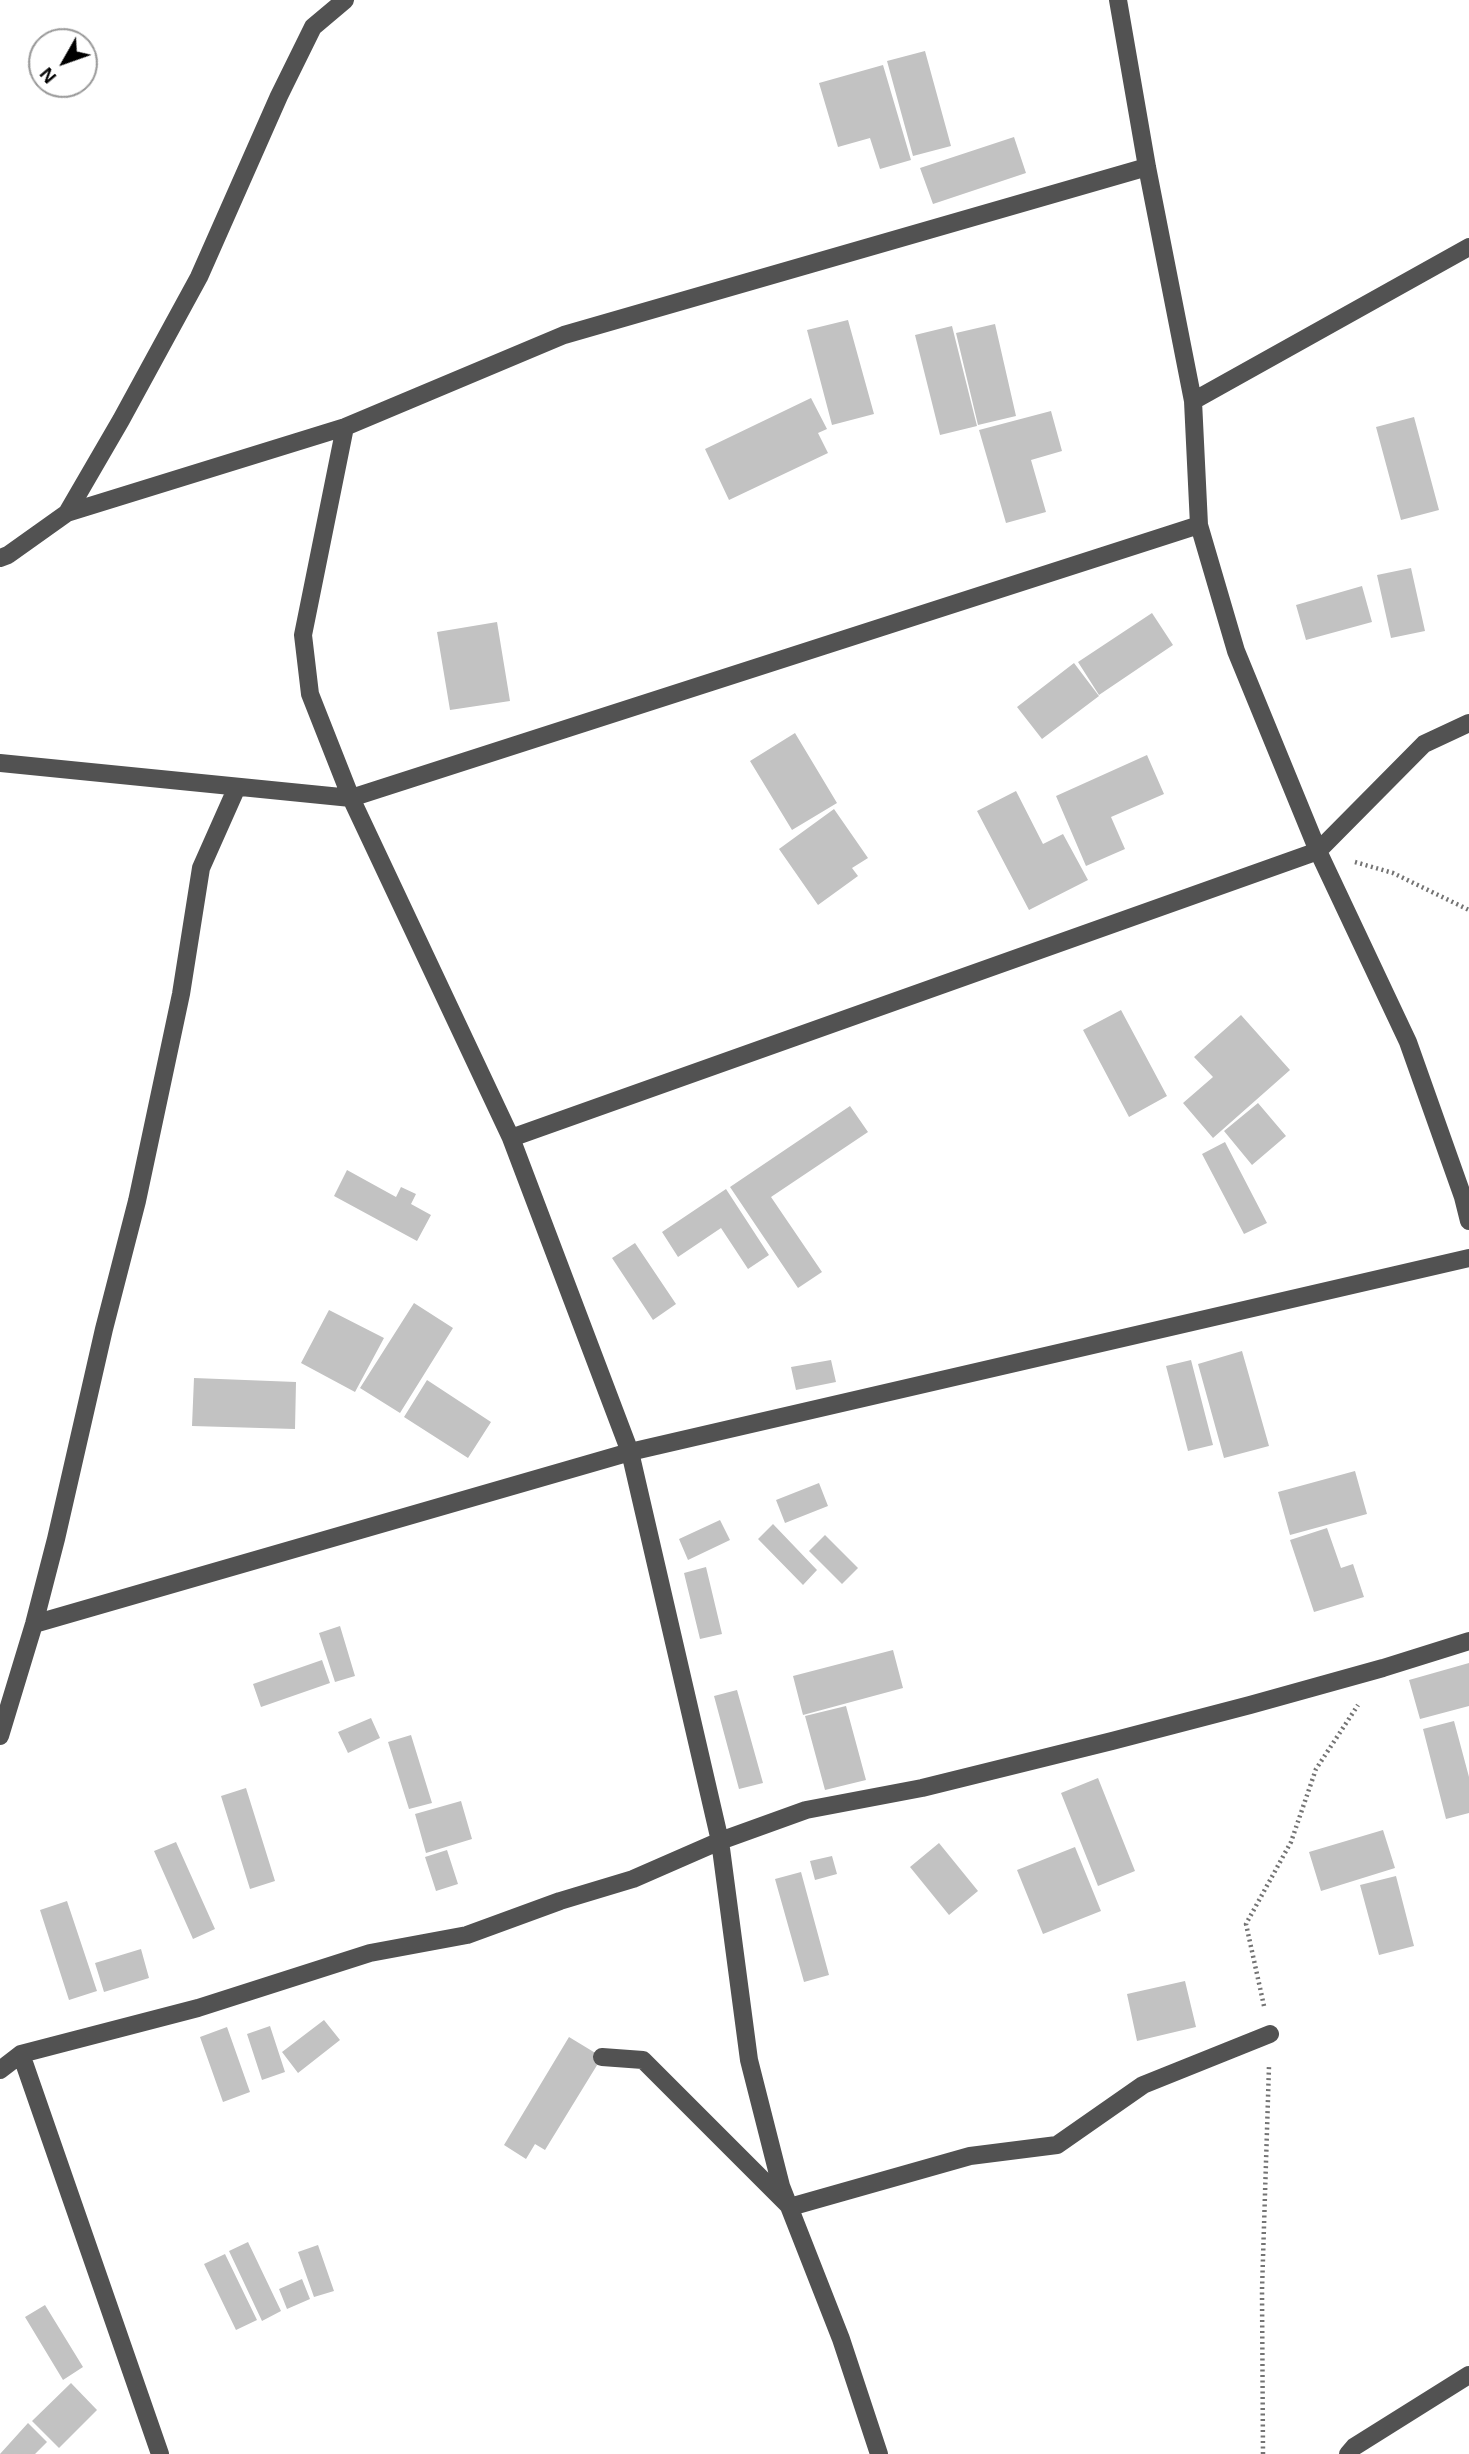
<!DOCTYPE html>
<html>
<head>
<meta charset="utf-8">
<style>
  body { margin:0 }
  #map { position:relative; width:1469px; height:2454px; overflow:hidden; background:#fff; font-family:Arial,sans-serif }
  canvas { display:block }
  .north { position:absolute; left:28px; top:28px; width:70px; height:70px; box-sizing:border-box; background:#fff; border:2px solid #999; border-radius:50%; rotate:230deg; font-size:19px; font-weight:700; line-height:28px; text-align:center; color:#000 }
  .north::after { content:''; display:block; margin:auto; width:24px; height:32px; background:#000; clip-path:polygon(50% 0,100% 100%,50% 72%,0 100%) }
</style>
</head>
<body>
<div id="map">
<canvas width="1469" height="2454"></canvas>
<div class="north">N</div>
</div>
<script>
const ctx = document.querySelector('canvas').getContext('2d');
ctx.lineJoin = 'round';
function paint(path, color) {
  ctx.fillStyle = color;
  ctx.fill(path, 'evenodd');
}
function toPath(rows) {
  const path = new Path2D();
  for (const r of rows) {
    path.moveTo(r[0], r[1]);
    for (let i = 2; i < r.length; i += 2) path.lineTo(r[i], r[i + 1]);
  }
  return path;
}
function trace(path, color, width, dash) {
  ctx.strokeStyle = color;
  ctx.lineWidth = width;
  ctx.lineCap = dash ? 'butt' : 'round';
  ctx.setLineDash(dash || []);
  ctx.stroke(path);
}
const building = toPath([
  [925,51,951,146,913,156,887,61],
  [883,65,911,160,880,169,870,138,838,147,819,83],
  [1014,137,1026,173,933,204,920,168],
  [848,320,874,414,832,425,807,330],
  [995,324,1016,416,978,425,956,333],
  [952,326,977,426,940,435,915,335],
  [811,398,827,429,818,433,828,453,729,500,705,449],
  [1051,411,1062,451,1031,460,1046,512,1006,523,979,430],
  [1414,417,1439,510,1401,520,1376,427],
  [1411,568,1425,631,1391,638,1377,575],
  [1362,586,1372,622,1306,640,1296,605],
  [1152,613,1173,645,1099,695,1078,662],
  [497,622,510,701,450,710,437,632],
  [1074,663,1099,696,1042,739,1017,707],
  [795,733,837,803,792,830,750,761],
  [1147,755,1164,794,1111,817,1125,849,1086,866,1056,796],
  [1016,791,1043,844,1063,834,1088,880,1029,910,977,811],
  [834,809,868,858,852,868,858,876,818,905,779,849],
  [1121,1010,1167,1096,1129,1117,1083,1030],
  [1241,1015,1290,1070,1213,1138,1183,1103,1213,1077,1194,1057],
  [1258,1103,1286,1136,1252,1165,1224,1131],
  [850,1106,868,1132,771,1197,822,1272,798,1288,730,1187],
  [1225,1142,1267,1223,1244,1234,1202,1154],
  [347,1170,396,1197,401,1187,416,1194,411,1204,431,1215,417,1241,334,1196],
  [726,1189,769,1255,748,1269,721,1228,678,1257,662,1232],
  [635,1243,676,1304,653,1320,612,1258],
  [414,1303,453,1328,400,1413,360,1388],
  [329,1310,384,1338,355,1392,301,1363],
  [1242,1351,1269,1446,1224,1458,1198,1364],
  [831,1360,836,1382,796,1390,791,1367],
  [1191,1360,1213,1445,1188,1451,1166,1366],
  [194,1378,296,1382,295,1429,192,1426],
  [427,1380,491,1422,468,1458,404,1417],
  [1355,1471,1367,1514,1290,1535,1278,1492],
  [819,1483,828,1506,785,1523,776,1500],
  [720,1520,730,1540,688,1560,679,1539],
  [773,1524,817,1570,803,1585,758,1539],
  [1327,1528,1341,1568,1353,1564,1364,1597,1314,1612,1290,1540],
  [825,1535,858,1568,842,1584,809,1551],
  [706,1567,722,1634,700,1639,684,1573],
  [340,1626,355,1676,335,1682,319,1633],
  [893,1650,903,1688,803,1715,793,1676],
  [322,1660,330,1683,261,1707,253,1684],
  [1469,1663,1469,1706,1420,1719,1409,1680],
  [737,1690,763,1783,739,1789,714,1696],
  [846,1706,866,1780,825,1790,805,1716],
  [371,1718,380,1738,348,1753,338,1732],
  [1454,1721,1469,1777,1469,1813,1446,1819,1423,1729],
  [411,1735,432,1803,409,1809,388,1742],
  [1098,1778,1135,1871,1098,1886,1061,1793],
  [246,1788,275,1881,250,1889,221,1796],
  [461,1801,472,1839,426,1853,415,1814],
  [1383,1830,1395,1868,1321,1891,1309,1852],
  [176,1842,215,1929,193,1939,154,1851],
  [939,1843,978,1891,949,1915,910,1867],
  [1075,1847,1101,1911,1043,1934,1017,1870],
  [447,1850,458,1884,436,1891,425,1857],
  [832,1856,837,1874,815,1880,810,1861],
  [801,1872,829,1975,804,1982,775,1879],
  [1396,1876,1414,1946,1379,1955,1360,1885],
  [67,1901,97,1991,69,2000,40,1910],
  [141,1949,149,1978,104,1992,95,1963],
  [1185,1981,1196,2027,1137,2041,1127,1994],
  [324,2020,340,2040,298,2073,282,2052],
  [270,2026,285,2072,262,2080,247,2034],
  [227,2027,250,2092,223,2102,200,2037],
  [569,2037,602,2057,545,2150,535,2144,526,2159,504,2145],
  [248,2242,281,2311,262,2321,229,2251],
  [318,2245,334,2291,314,2297,298,2252],
  [225,2254,257,2320,236,2330,204,2264],
  [302,2279,310,2299,287,2309,279,2289],
  [45,2305,83,2367,63,2380,25,2317],
  [71,2383,97,2410,59,2448,32,2421],
  [28,2423,47,2442,35,2454,0,2454]
]);
const path = toPath([
  [1355,862,1393,873,1469,910],
  [1264,2006,1246,1924,1291,1842,1316,1769,1358,1705],
  [1263,2454,1262,2290,1269,2066]
]);
const minor = toPath([
  [1118,0,1147,167,1193,401,1199,525,1236,651,1318,851,1408,1042,1463,1197,1469,1221],
  [1193,401,1469,247],
  [345,427,303,635,310,694,351,798,511,1138,630,1452,720,1841,749,2060,781,2186,841,2339,879,2454],
  [67,513,345,427,564,335,1147,167],
  [0,558,8,555,67,513,121,420,199,277,279,96,313,27,345,0],
  [0,763,351,798,1199,525],
  [511,1138,1318,851,1424,744,1469,723],
  [34,1624,630,1452,1469,1258],
  [0,1736,34,1624,56,1539,104,1329,137,1201,181,994,201,868,237,787],
  [21,2054,160,2454],
  [602,2057,643,2060,790,2207,970,2156,1057,2145,1143,2085,1270,2034],
  [0,2070,21,2054,198,2008,370,1953,467,1935,560,1901,633,1879,720,1841,806,1810,922,1788,1112,1741,1250,1705,1383,1668,1469,1641],
  [1348,2454,1354,2447,1469,2375]
]);
paint(building, '#c2c2c2');
trace(path, '#747474', 4.5, [2, 3.5]);
trace(minor, '#525252', 18);
</script>
</body>
</html>
